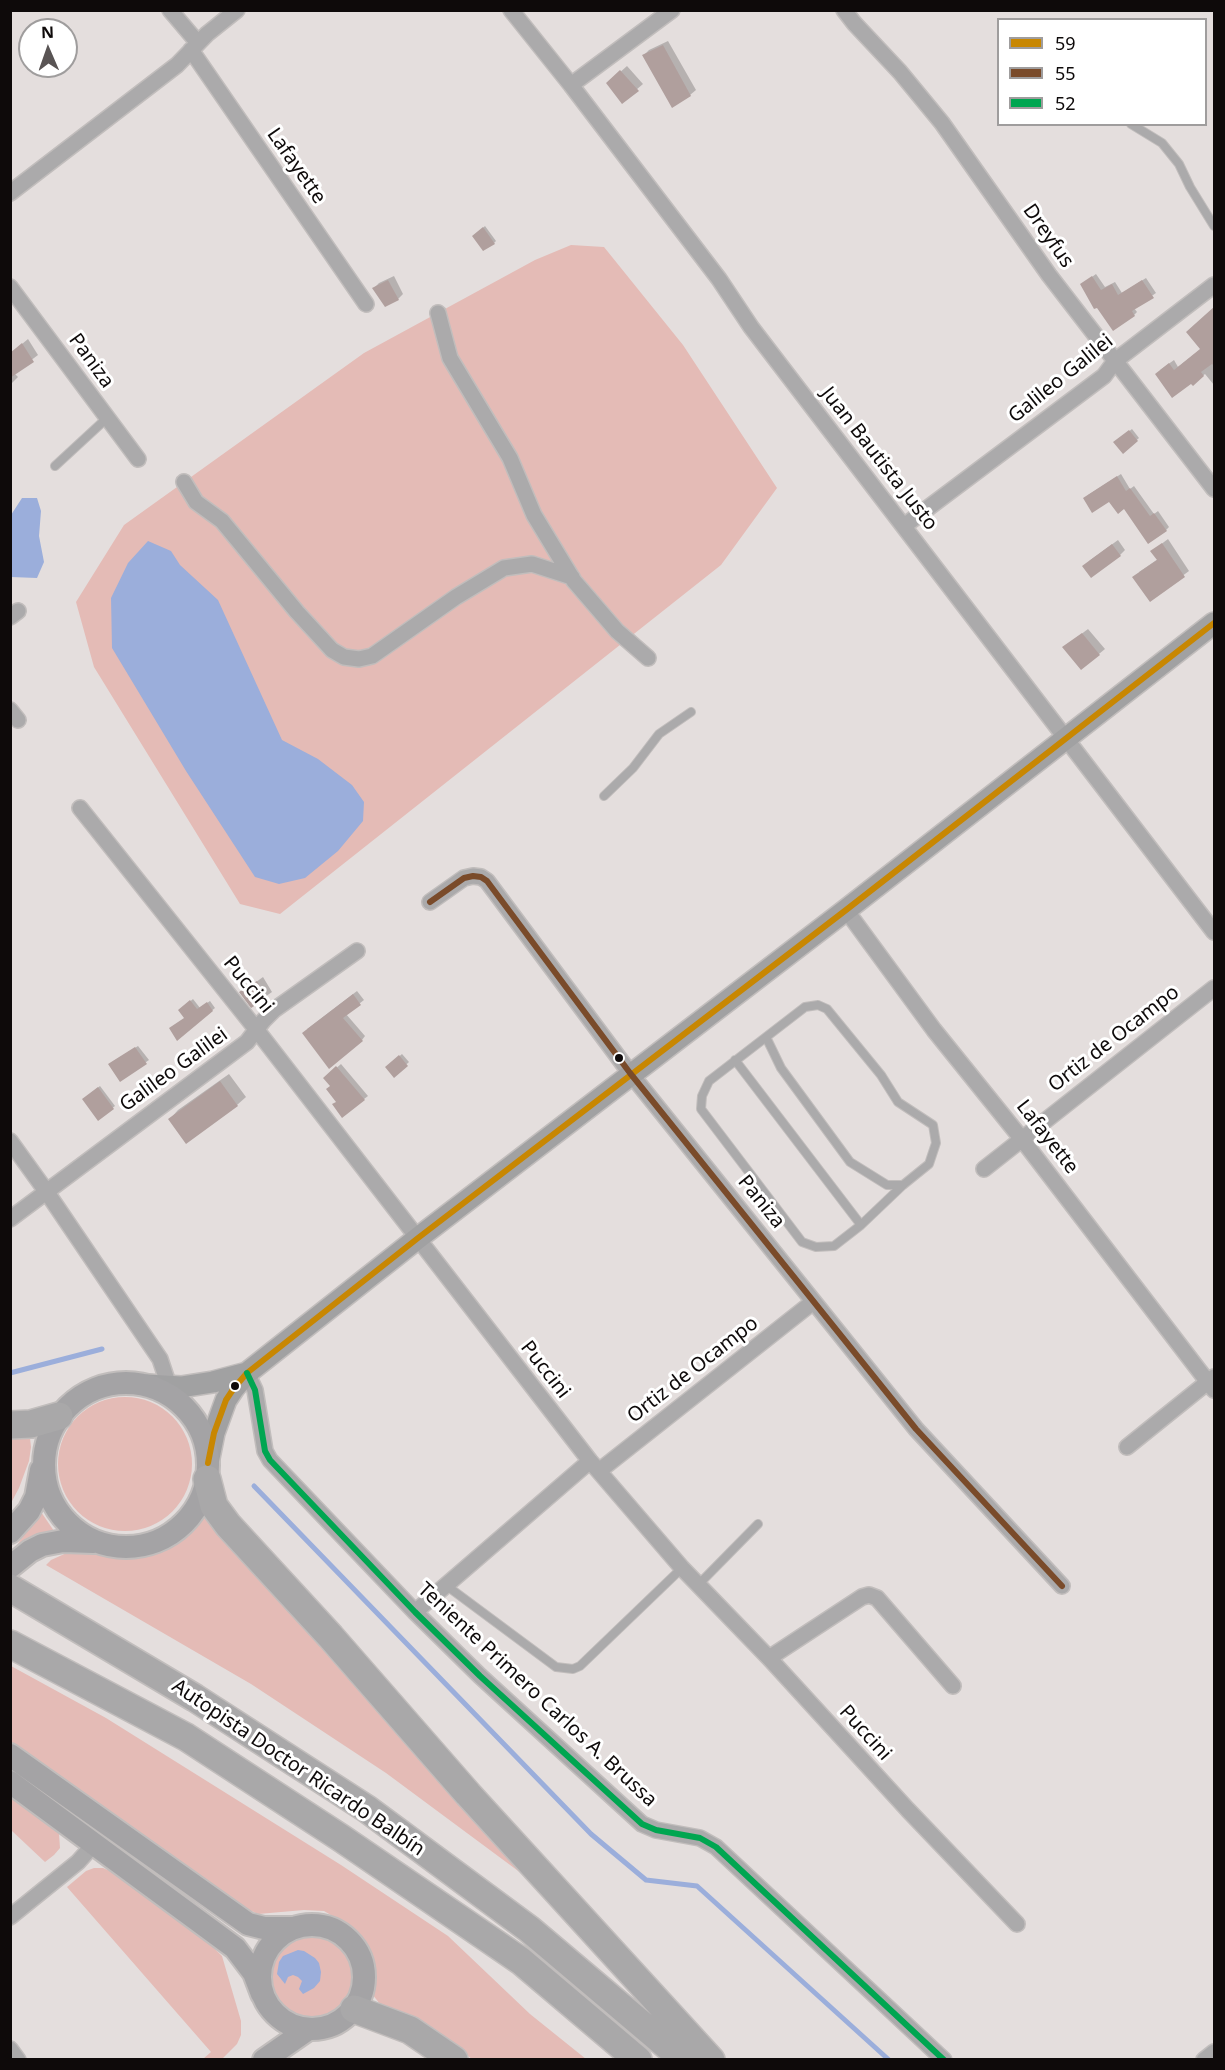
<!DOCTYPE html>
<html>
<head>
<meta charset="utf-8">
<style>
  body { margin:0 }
  #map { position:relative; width:1225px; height:2070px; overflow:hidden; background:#e4dedd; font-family:"Noto Sans",sans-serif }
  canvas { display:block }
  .frame { position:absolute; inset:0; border:12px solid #0e0a0a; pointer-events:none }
  .legend { position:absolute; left:997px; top:18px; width:210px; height:108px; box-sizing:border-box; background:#fff; border:2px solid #9f9d9d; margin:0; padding:8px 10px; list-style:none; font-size:18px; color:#0e0a0a }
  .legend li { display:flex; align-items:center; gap:12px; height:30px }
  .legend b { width:30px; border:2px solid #9f9d9d }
  .north { position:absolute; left:18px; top:18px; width:60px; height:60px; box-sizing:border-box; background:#fff; border:2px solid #9f9d9d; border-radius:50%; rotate:358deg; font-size:16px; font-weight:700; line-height:24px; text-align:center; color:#0e0a0a }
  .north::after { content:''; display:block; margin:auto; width:21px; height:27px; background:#595454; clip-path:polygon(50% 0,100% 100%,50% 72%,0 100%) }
</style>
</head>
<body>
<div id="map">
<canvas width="1225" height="2070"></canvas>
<div class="frame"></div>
<ul class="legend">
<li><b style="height:8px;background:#c88702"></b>59</li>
<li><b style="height:8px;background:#7a4b2a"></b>55</li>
<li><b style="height:8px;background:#00a651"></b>52</li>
</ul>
<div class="north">N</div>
</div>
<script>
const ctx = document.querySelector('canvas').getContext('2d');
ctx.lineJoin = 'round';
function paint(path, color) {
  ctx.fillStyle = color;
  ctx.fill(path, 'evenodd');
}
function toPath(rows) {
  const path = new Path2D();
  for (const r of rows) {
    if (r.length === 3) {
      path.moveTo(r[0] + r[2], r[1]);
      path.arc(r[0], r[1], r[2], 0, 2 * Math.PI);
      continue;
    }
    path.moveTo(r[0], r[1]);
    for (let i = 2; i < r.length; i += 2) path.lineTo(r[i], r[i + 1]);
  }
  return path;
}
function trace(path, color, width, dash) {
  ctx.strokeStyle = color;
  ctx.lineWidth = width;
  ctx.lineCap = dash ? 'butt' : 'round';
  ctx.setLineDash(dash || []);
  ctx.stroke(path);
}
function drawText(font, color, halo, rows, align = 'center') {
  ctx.font = font + ' "Noto Sans",sans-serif';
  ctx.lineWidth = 6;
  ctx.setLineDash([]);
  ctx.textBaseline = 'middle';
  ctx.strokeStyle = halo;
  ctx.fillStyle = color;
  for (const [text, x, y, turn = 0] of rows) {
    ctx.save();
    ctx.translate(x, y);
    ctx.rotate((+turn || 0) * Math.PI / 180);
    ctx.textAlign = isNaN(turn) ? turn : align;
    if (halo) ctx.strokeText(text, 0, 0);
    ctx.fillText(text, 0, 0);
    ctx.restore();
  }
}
const green = toPath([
  [571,245,604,247,683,345,777,488,721,565,280,914,240,904,94,667,76,602,124,525,364,353,535,260],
  [125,1464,67],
  [11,1432,26,1434,30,1438,31,1447,29,1461,19,1488,11,1503],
  [39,1509,54,1531,38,1534,17,1545,36,1517],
  [207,1512,560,1902,386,1773,251,1684,46,1565,51,1560,71,1551,88,1550,125,1557,153,1555,178,1543,194,1531],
  [11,1666,106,1718,341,1865,448,1936,530,2014,586,2059,472,2059,425,2026,380,2004,372,1994,374,1968,364,1942,341,1921,324,1911,304,1910,258,1914,226,1899,11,1742],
  [10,1797,56,1829,59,1834,60,1848,54,1855,45,1862,11,1830],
  [94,1868,103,1868,110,1871,138,1889,189,1927,211,1945,222,1956,241,2021,241,2035,237,2044,222,2059,203,2059,211,2052,67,1887,86,1871],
  [312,1975,45]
]);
const water = toPath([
  [22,498,37,498,41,511,39,536,44,562,37,578,11,577,11,515],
  [148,541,171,551,180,565,218,600,282,740,318,759,352,785,364,802,363,821,338,851,305,878,279,884,255,877,186,771,112,648,111,598,128,563],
  [298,1950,304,1951,315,1958,319,1963,321,1972,320,1981,314,1988,303,1994,299,1989,302,1981,298,1977,293,1975,288,1977,285,1984,277,1974,279,1962,283,1956]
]);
const shadow = toPath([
  [668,41,696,90,690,95,644,55,649,50],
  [627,66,643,84,622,102,608,83],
  [485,226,496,241,494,243,474,236],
  [1096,274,1105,287,1115,282,1122,293,1146,278,1156,293,1134,308,1137,312,1134,315,1082,284],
  [394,276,403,294,398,299,374,288,379,283],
  [1214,308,1214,385,1205,374,1193,384,1160,370,1174,360,1178,367,1201,349],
  [28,339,38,355,14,373,18,377,10,385,10,354],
  [1132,429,1139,438,1123,452,1118,440],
  [1121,474,1130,489,1134,486,1154,514,1158,511,1169,527,1166,530,1110,500,1088,495],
  [1168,539,1189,571,1150,600,1139,572,1158,559,1152,551],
  [1118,540,1125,550,1120,555,1089,561],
  [1088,629,1105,649,1082,668,1064,647],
  [263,977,272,992,252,1006,241,993],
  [357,991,364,1000,346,1014,365,1036,362,1040,307,1029],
  [193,999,200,1008,210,1001,215,1008,178,1038,186,1018,180,1010],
  [138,1046,149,1060,120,1080,112,1062],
  [402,1054,409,1062,394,1076,387,1067],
  [341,1064,368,1096,342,1116,332,1085,325,1078],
  [229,1074,246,1097,237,1105,170,1119,178,1110],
  [100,1086,115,1106,98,1119,86,1097]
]);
const stream = toPath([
  [10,1373,102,1349],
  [254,1486,591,1834,646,1880,697,1886,889,2060]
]);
const building = toPath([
  [663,45,691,96,672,108,642,55],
  [620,70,639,91,622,104,606,83],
  [483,227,495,244,483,251,472,236],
  [1092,276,1101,290,1112,284,1118,295,1142,280,1154,298,1132,311,1135,316,1113,331,1097,308,1094,309,1080,284],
  [388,280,399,300,385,307,372,288],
  [1215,306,1215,367,1212,364,1201,372,1204,376,1193,386,1191,384,1172,398,1155,374,1169,363,1174,370,1200,349,1186,332],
  [22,343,34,362,10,378,10,353],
  [1129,430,1138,441,1123,454,1113,442],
  [1117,476,1126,491,1130,488,1150,516,1154,513,1167,531,1148,544,1124,509,1118,514,1109,502,1092,513,1083,498],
  [1162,543,1185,577,1150,602,1132,577,1157,560,1150,551],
  [1112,544,1121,556,1091,578,1082,566],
  [1082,633,1100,655,1081,670,1062,647],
  [257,981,267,998,251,1008,239,992],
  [353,994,361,1005,343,1018,363,1041,329,1069,302,1033],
  [190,1000,197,1009,207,1002,213,1011,177,1041,169,1028,184,1018,178,1010],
  [135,1047,147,1064,120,1082,108,1064],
  [399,1055,408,1066,394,1078,385,1067],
  [336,1066,365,1100,342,1118,332,1104,336,1102,326,1089,330,1086,323,1078],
  [220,1081,238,1106,186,1144,168,1119],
  [98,1087,114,1109,98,1121,82,1099]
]);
const lane = toPath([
  [1131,124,1162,143,1179,164,1190,187,1214,226],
  [55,466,107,418],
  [604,796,633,768,659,734,691,712],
  [818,1005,827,1009,881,1075,898,1102,933,1125,936,1143,929,1164,903,1185,861,1225,834,1246,816,1247,802,1242,701,1109,702,1096,709,1081,805,1007,818,1005],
  [766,1037,781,1068,850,1162,887,1185,903,1185],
  [735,1060,861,1225],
  [698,1585,758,1524],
  [447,1586,556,1667,573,1669,580,1666,682,1568]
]);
const street = toPath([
  [170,10,198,43],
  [511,10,571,85,719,279,751,327,1214,932],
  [844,10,854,23,900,72,942,123,1049,275,1214,489],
  [191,50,366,304],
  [571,85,672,10],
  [10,193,177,65,207,34,237,10],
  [10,287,138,459],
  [438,313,450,358,510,458,534,515,574,581,617,631,648,658],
  [184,482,196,502,222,521,297,612,332,650,344,657,359,659,372,656,456,597,504,568,532,564,572,577],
  [904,526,1104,376,1115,361,1214,285],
  [10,617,18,611],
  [10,710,18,720],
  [80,808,256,1029,590,1461,682,1568,769,1658,908,1810,1017,1924],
  [430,902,464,878,473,876,481,877,487,881,630,1073,916,1429,1062,1586],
  [846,910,934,1030,1021,1138,1214,1390],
  [10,1141,46,1191,160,1359,169,1386],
  [984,1169,1214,988],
  [10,1219,247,1042,263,1021,274,1010,357,951],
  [247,1373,255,1390,265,1451,270,1460,415,1612,480,1676,642,1824,656,1830,700,1838,716,1847,944,2060],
  [1127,1447,1214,1377],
  [599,1471,813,1302],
  [415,1612,590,1461],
  [769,1658,862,1597,869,1595,877,1598,953,1686],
  [10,1917,78,1862,95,1843],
  [10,2049,18,2060],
  [1204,2060,1214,2052]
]);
const secondary = toPath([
  [147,1385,181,1387,213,1382,247,1373],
  [208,1463,214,1433,226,1400,234,1388,247,1373,418,1238,846,910,1214,623]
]);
const primary = toPath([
  [126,1465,82],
  [10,1532,29,1511,36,1497,41,1470],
  [10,1567,30,1551,42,1545,63,1541,94,1542],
  [10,1755,248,1924,264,1928,294,1928],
  [10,1782,235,1948,254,1973,262,1994],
  [312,1977,52],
  [264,2060,307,2030]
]);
const highway = toPath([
  [10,1425,31,1424,59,1416],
  [207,1479,214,1506,228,1525,331,1637,468,1794,711,2060],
  [10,1588,195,1698,367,1809,529,1929,684,2060],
  [10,1644,186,1737,341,1838,521,1961,638,2060],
  [354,2009,410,2030,454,2060]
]);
const bus1 = toPath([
  [208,1463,214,1433,226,1400,234,1388,247,1373,418,1238,846,910,1214,623]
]);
const bus2 = toPath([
  [430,902,464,878,473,876,481,877,487,881,630,1073,916,1429,1062,1586]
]);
const bus3 = toPath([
  [247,1373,255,1390,265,1451,270,1460,415,1612,480,1676,642,1824,656,1830,700,1838,716,1847,944,2060]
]);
const markers = [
  [619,1058,5,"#0e0a0a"],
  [235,1386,5,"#0e0a0a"]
];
const streetNames = [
  ["Lafayette",296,166,55],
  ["Dreyfus",1048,236,55],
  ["Paniza",91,361,54],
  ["Galileo Galilei",1061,379,-39],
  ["Juan Bautista Justo",879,459,52],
  ["Puccini",248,985,51],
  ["Ortiz de Ocampo",1114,1039,-38],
  ["Galileo Galilei",174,1070,-36],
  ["Lafayette",1047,1137,52],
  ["Paniza",761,1202,51],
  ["Puccini",545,1370,52],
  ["Ortiz de Ocampo",693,1370,-38],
  ["Teniente Primero Carlos A. Brussa",537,1695,43],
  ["Puccini",865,1733,48],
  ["Autopista Doctor Ricardo Balbín",298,1768,34]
];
paint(green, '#e4bbb6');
paint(water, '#9baedb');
paint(shadow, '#0003');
trace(stream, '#9baedb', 5);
paint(building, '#b09f9d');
trace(lane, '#c1bdbc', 10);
trace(street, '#c1bdbc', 18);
trace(secondary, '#c1bdbc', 24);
trace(primary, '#c1bdbc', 26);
trace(highway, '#c1bdbc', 30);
trace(lane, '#abaaab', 8);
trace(street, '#abaaab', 15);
trace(secondary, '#a1a1a2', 21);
trace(primary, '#a4a3a5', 22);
trace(highway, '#a9a8a9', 27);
trace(bus1, '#c88702', 6);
trace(bus2, '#7a4b2a', 6);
trace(bus3, '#00a651', 6);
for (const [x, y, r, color] of markers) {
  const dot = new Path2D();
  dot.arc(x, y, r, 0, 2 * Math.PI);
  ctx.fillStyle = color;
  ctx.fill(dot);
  trace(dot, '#fff', 2);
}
drawText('20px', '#0e0a0a', '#fff', streetNames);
</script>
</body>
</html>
